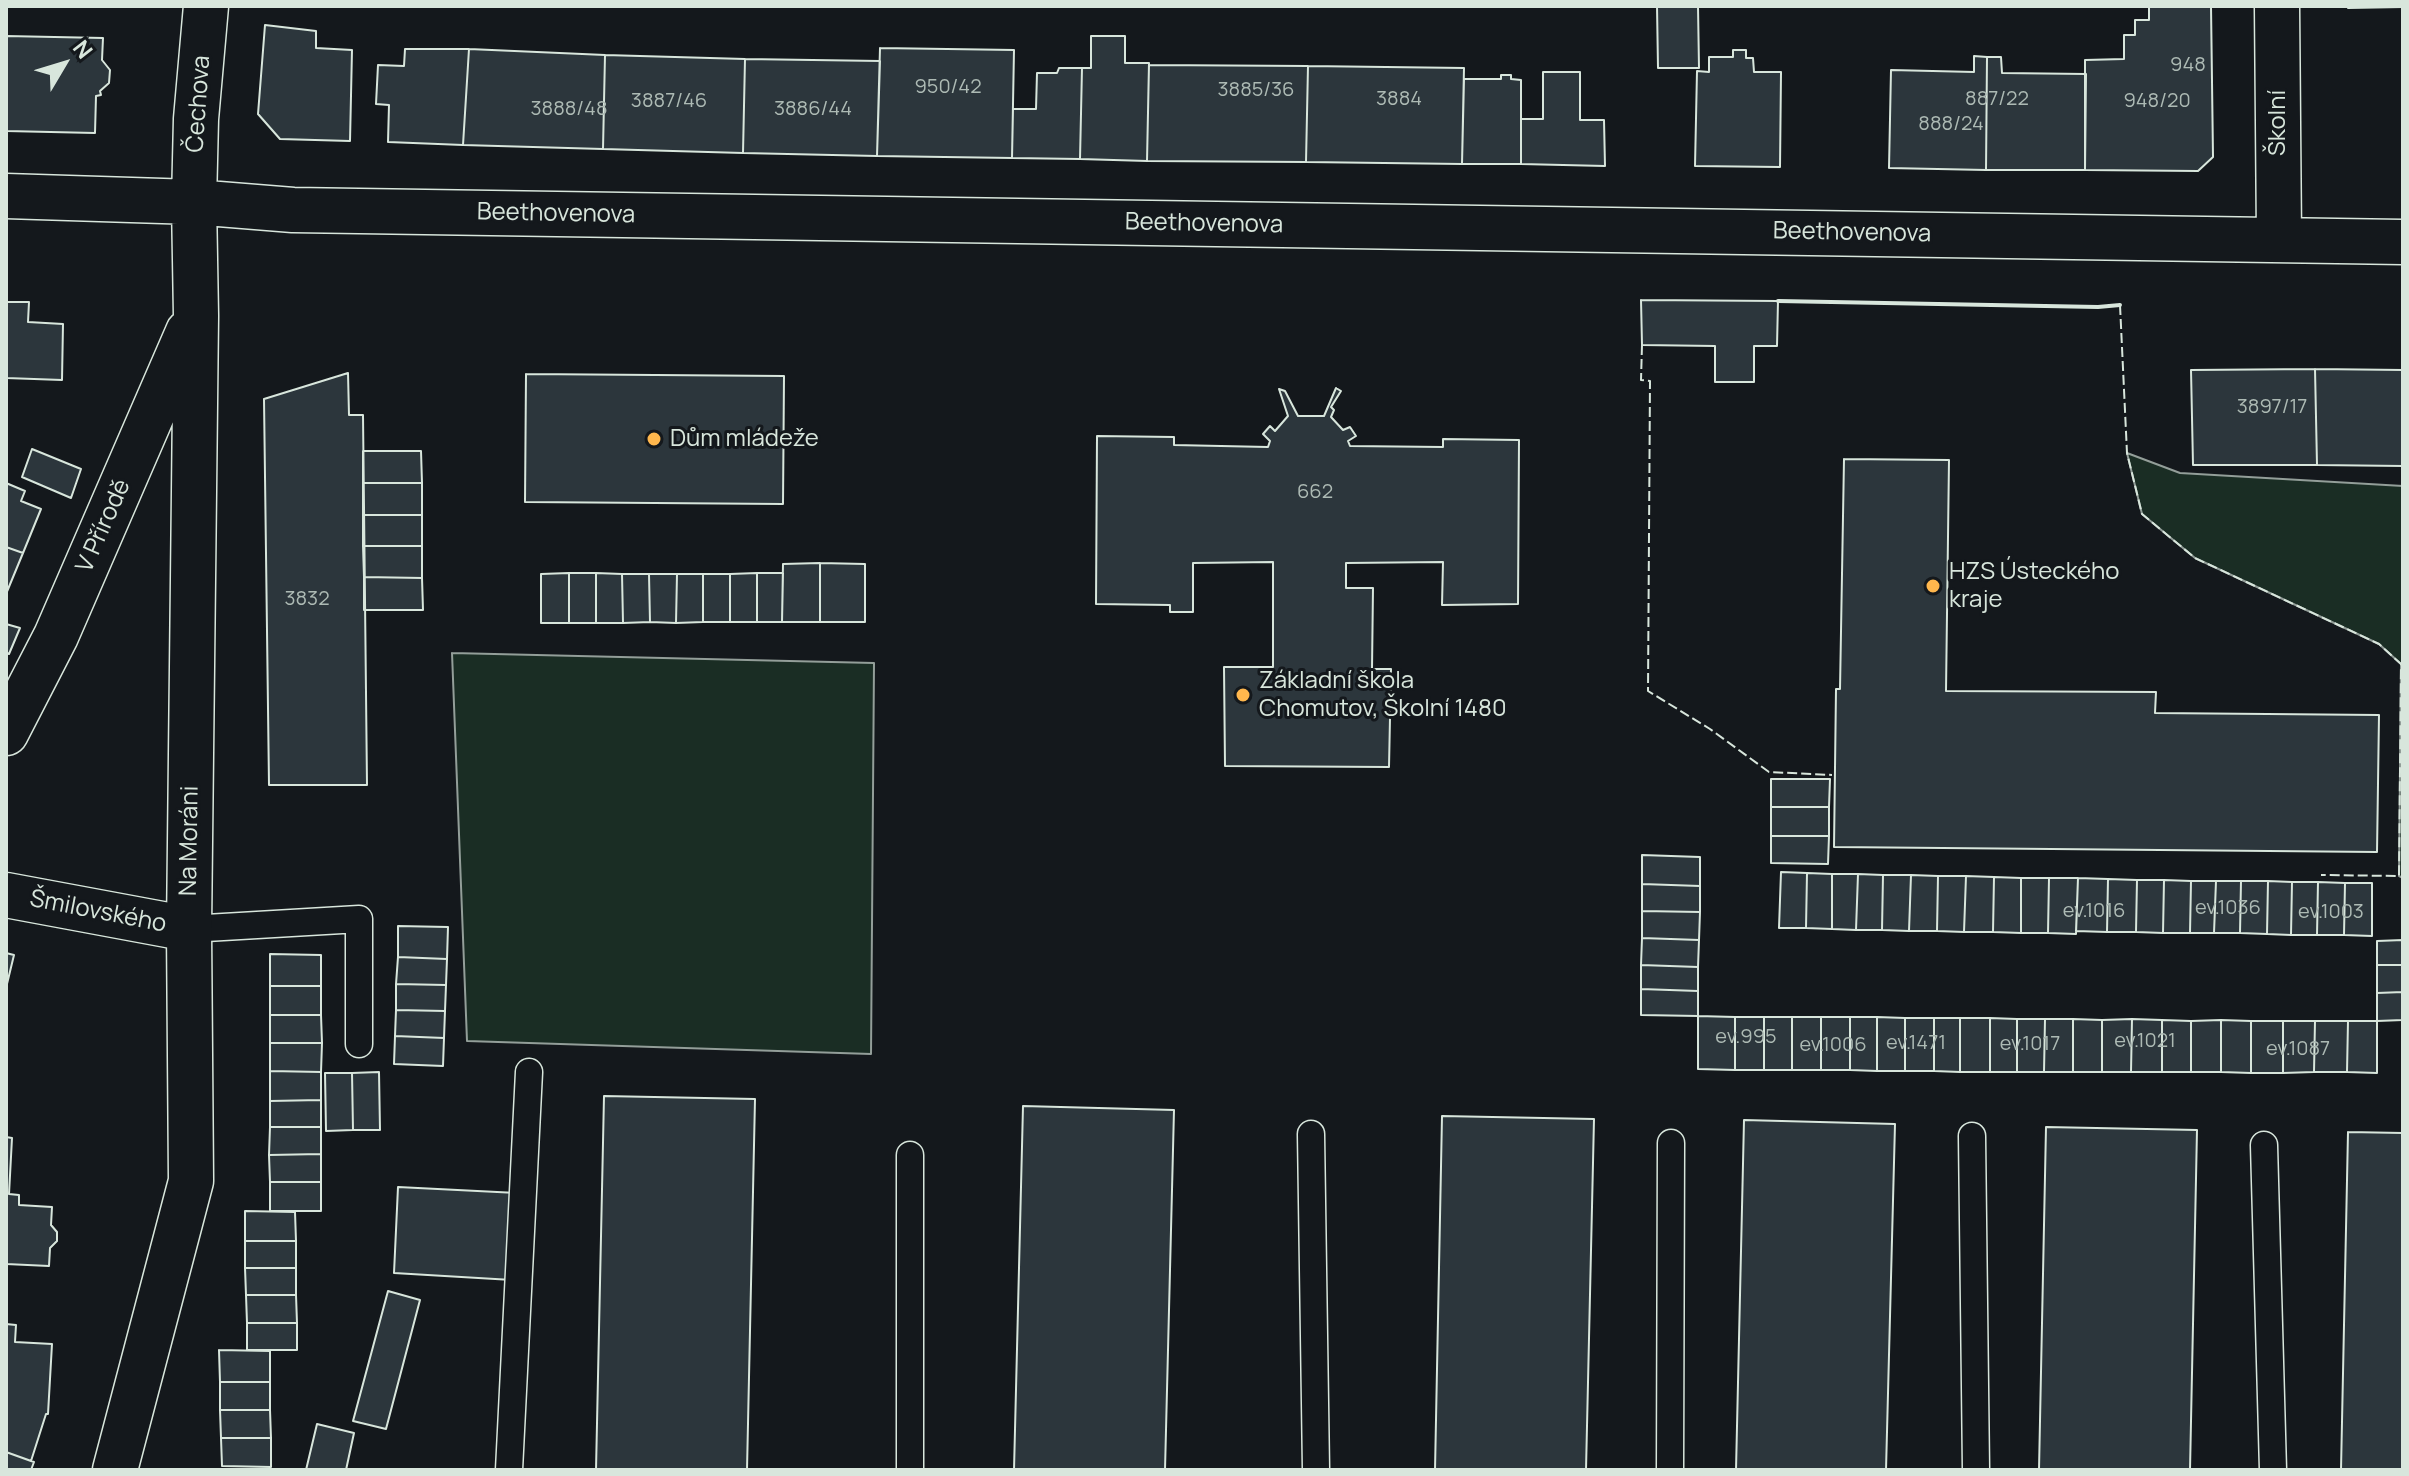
<!DOCTYPE html>
<html>
<head>
<meta charset="utf-8">
<style>
  body { margin:0 }
  #map { position:relative; width:2409px; height:1476px; overflow:hidden; background:#14181c; font-family:Manrope,sans-serif }
  canvas { display:block }
  .frame { position:absolute; inset:0; border:8px solid #d8e6dc; pointer-events:none }
  .north { position:absolute; left:24px; top:24px; width:80px; height:80px; -webkit-text-stroke:6px #14181c; paint-order:stroke; rotate:52deg; font-size:22px; font-weight:700; line-height:32px; text-align:center; color:#d8e6dc }
  .north::after { content:''; display:block; margin:auto; width:28px; height:36px; background:#d8e6dc; clip-path:polygon(50% 0,100% 100%,50% 72%,0 100%) }
</style>
</head>
<body>
<div id="map">
<canvas width="2409" height="1476"></canvas>
<div class="frame"></div>
<div class="north">N</div>
</div>
<script>
const ctx = document.querySelector('canvas').getContext('2d');
ctx.lineJoin = 'round';
function paint(path, color) {
  ctx.fillStyle = color;
  ctx.fill(path, 'evenodd');
}
function toPath(rows) {
  const path = new Path2D();
  for (const r of rows) {
    path.moveTo(r[0], r[1]);
    for (let i = 2; i < r.length; i += 2) path.lineTo(r[i], r[i + 1]);
  }
  return path;
}
function trace(path, color, width, dash) {
  ctx.strokeStyle = color;
  ctx.lineWidth = width;
  ctx.lineCap = dash ? 'butt' : 'round';
  ctx.setLineDash(dash || []);
  ctx.stroke(path);
}
function drawText(font, color, halo, rows, align = 'center') {
  ctx.font = font + ' Manrope,sans-serif';
  ctx.lineWidth = 6;
  ctx.setLineDash([]);
  ctx.textBaseline = 'middle';
  ctx.strokeStyle = halo;
  ctx.fillStyle = color;
  for (const [text, x, y, turn = 0] of rows) {
    ctx.save();
    ctx.translate(x, y);
    ctx.rotate((+turn || 0) * Math.PI / 180);
    ctx.textAlign = isNaN(turn) ? turn : align;
    if (halo) ctx.strokeText(text, 0, 0);
    ctx.fillText(text, 0, 0);
    ctx.restore();
  }
}
const green = toPath([
  [2127,453,2180,473,2403,486,2403,878,2399,876,2401,664,2379,644,2195,558,2142,514,2127,453],
  [452,653,874,663,871,1054,467,1041,452,653]
]);
const building = toPath([
  [1657,6,1698,6,1699,68,1658,68,1657,6],
  [2149,6,2211,6,2213,157,2198,171,2085,170,2085,60,2124,59,2124,35,2135,35,2135,20,2149,20,2149,6],
  [2348,6,2403,6,2403,7,2348,8,2348,6],
  [265,25,316,31,316,48,352,50,350,141,280,139,258,114,265,25],
  [6,36,103,38,102,60,110,70,109,83,100,91,101,95,96,96,95,133,6,131,6,36],
  [1091,36,1125,36,1125,63,1149,63,1147,161,1080,159,1082,68,1091,68,1091,36],
  [880,48,1014,50,1012,158,877,156,880,48],
  [405,49,469,49,463,145,388,142,389,105,376,104,378,65,404,66,405,49],
  [469,49,605,55,603,149,463,145,469,49],
  [1733,50,1746,50,1746,58,1753,58,1754,72,1781,72,1780,167,1695,166,1697,71,1709,72,1709,57,1733,57,1733,50],
  [605,55,745,59,743,153,603,149,605,55],
  [1974,56,1987,57,1986,170,1889,168,1891,70,1974,72,1974,56],
  [1987,57,2001,57,2002,73,2086,74,2085,170,1986,170,1987,57],
  [745,59,880,61,877,156,743,153,745,59],
  [1149,65,1308,66,1306,162,1147,161,1149,65],
  [1308,66,1464,68,1462,164,1306,162,1308,66],
  [1059,68,1082,68,1080,159,1012,158,1013,109,1036,109,1037,73,1057,73,1059,68],
  [1543,72,1580,72,1580,120,1604,120,1605,166,1521,164,1521,119,1543,119,1543,72],
  [1501,75,1511,75,1511,79,1521,80,1521,164,1462,164,1464,79,1501,79,1501,75],
  [1641,300,1778,301,1777,346,1754,346,1754,382,1715,382,1715,346,1642,345,1641,300],
  [6,302,29,302,28,322,63,324,62,380,6,378,6,302],
  [2315,369,2317,465,2193,465,2191,370,2315,369],
  [2315,369,2403,370,2403,466,2317,465,2315,369],
  [348,373,349,415,363,415,367,785,269,785,264,399,348,373],
  [526,374,784,376,783,504,525,502,526,374],
  [1336,388,1341,391,1331,407,1334,410,1331,417,1343,430,1350,427,1356,436,1348,441,1350,446,1443,447,1443,439,1519,440,1518,604,1442,605,1443,562,1346,563,1346,588,1373,588,1372,669,1391,669,1389,767,1225,766,1224,667,1273,667,1273,562,1193,563,1193,612,1170,612,1170,605,1096,604,1097,436,1174,437,1174,445,1268,447,1270,441,1263,434,1270,426,1275,431,1288,416,1279,389,1285,391,1298,416,1324,416,1336,388],
  [32,449,81,469,71,498,22,477,32,449],
  [363,451,421,451,422,483,363,483,363,451],
  [1844,459,1949,460,1946,691,2156,692,2155,713,2379,715,2377,852,1834,847,1836,689,1840,689,1844,459],
  [6,483,25,491,21,501,41,509,23,553,6,547,6,483],
  [363,483,422,483,422,515,363,515,363,483],
  [363,515,422,515,422,546,363,546,363,515],
  [363,546,422,546,422,578,364,577,363,546],
  [6,547,23,553,6,594,6,547],
  [820,563,820,622,782,622,783,564,820,563],
  [820,563,865,564,865,622,820,622,820,563],
  [569,573,569,623,541,623,541,574,569,573],
  [569,573,596,573,596,623,569,623,569,573],
  [596,573,622,574,623,623,596,623,596,573],
  [757,573,757,622,730,622,730,574,757,573],
  [757,573,783,573,782,622,757,622,757,573],
  [622,574,649,574,650,622,623,623,622,574],
  [649,574,677,574,676,623,650,622,649,574],
  [677,574,703,574,703,622,676,623,677,574],
  [703,574,730,574,730,622,703,622,703,574],
  [364,577,422,578,423,610,364,610,364,577],
  [6,624,20,628,9,654,6,653,6,624],
  [1771,779,1830,779,1829,807,1771,807,1771,779],
  [1771,807,1829,807,1829,836,1771,836,1771,807],
  [1771,836,1829,836,1828,864,1771,863,1771,836],
  [1642,855,1700,857,1700,886,1642,884,1642,855],
  [1781,872,1807,873,1806,928,1779,928,1781,872],
  [1807,873,1832,874,1832,929,1806,928,1807,873],
  [1832,874,1858,874,1856,930,1832,929,1832,874],
  [1858,874,1883,875,1882,930,1856,930,1858,874],
  [1883,875,1911,875,1909,931,1882,930,1883,875],
  [1911,875,1938,876,1937,931,1909,931,1911,875],
  [1938,876,1966,876,1964,932,1937,931,1938,876],
  [1966,876,1994,877,1993,932,1964,932,1966,876],
  [1994,877,2021,878,2021,933,1993,932,1994,877],
  [2021,878,2049,878,2048,933,2021,933,2021,878],
  [2049,878,2078,878,2076,934,2048,933,2049,878],
  [2078,878,2108,879,2107,932,2076,931,2078,878],
  [2108,879,2137,880,2136,932,2107,932,2108,879],
  [2137,880,2164,880,2163,933,2136,932,2137,880],
  [2164,880,2191,881,2190,933,2163,933,2164,880],
  [2191,881,2216,881,2214,933,2190,933,2191,881],
  [2216,881,2241,881,2240,933,2214,933,2216,881],
  [2241,881,2268,881,2267,934,2240,933,2241,881],
  [2268,881,2292,882,2291,935,2267,934,2268,881],
  [2292,882,2318,882,2317,935,2291,935,2292,882],
  [2318,882,2345,883,2344,935,2317,935,2318,882],
  [2345,883,2372,883,2372,936,2344,935,2345,883],
  [1642,884,1700,886,1700,912,1642,911,1642,884],
  [1642,911,1700,912,1699,940,1642,938,1642,911],
  [398,926,448,927,447,959,398,957,398,926],
  [1642,938,1699,940,1698,967,1641,965,1642,938],
  [2403,940,2403,965,2377,965,2377,941,2403,940],
  [6,953,14,955,6,988,6,953],
  [270,954,321,955,321,986,270,986,270,954],
  [398,957,447,959,446,985,396,984,398,957],
  [1641,965,1698,967,1698,991,1641,989,1641,965],
  [2377,965,2403,965,2403,992,2377,993,2377,965],
  [396,984,446,985,445,1011,396,1010,396,984],
  [270,986,321,986,321,1015,270,1015,270,986],
  [1641,989,1698,991,1698,1016,1641,1015,1641,989],
  [2403,992,2403,1020,2377,1021,2377,993,2403,992],
  [396,1010,445,1011,444,1038,395,1036,396,1010],
  [270,1015,321,1015,322,1043,270,1043,270,1015],
  [1698,1016,1735,1017,1735,1070,1698,1069,1698,1016],
  [1735,1017,1764,1017,1764,1070,1735,1070,1735,1017],
  [1764,1017,1792,1017,1792,1070,1764,1070,1764,1017],
  [1792,1017,1821,1017,1821,1070,1792,1070,1792,1017],
  [1821,1017,1850,1017,1850,1070,1821,1070,1821,1017],
  [1850,1017,1877,1017,1877,1071,1850,1070,1850,1017],
  [1877,1017,1905,1018,1905,1071,1877,1071,1877,1017],
  [1905,1018,1934,1018,1934,1071,1905,1071,1905,1018],
  [1934,1018,1960,1018,1960,1072,1934,1071,1934,1018],
  [1960,1018,1990,1018,1990,1072,1960,1072,1960,1018],
  [1990,1018,2017,1019,2017,1072,1990,1072,1990,1018],
  [2017,1019,2045,1019,2044,1072,2017,1072,2017,1019],
  [2045,1019,2073,1019,2073,1072,2044,1072,2045,1019],
  [2073,1019,2102,1020,2102,1072,2073,1072,2073,1019],
  [2132,1019,2162,1020,2162,1072,2131,1072,2132,1019],
  [2132,1019,2131,1072,2102,1072,2102,1020,2132,1019],
  [2162,1020,2191,1021,2191,1072,2162,1072,2162,1020],
  [2221,1020,2251,1021,2251,1073,2221,1072,2221,1020],
  [2221,1020,2221,1072,2191,1072,2191,1021,2221,1020],
  [2251,1021,2283,1021,2283,1073,2251,1073,2251,1021],
  [2283,1021,2315,1021,2314,1072,2283,1073,2283,1021],
  [2315,1021,2348,1021,2347,1072,2314,1072,2315,1021],
  [2348,1021,2377,1021,2377,1073,2347,1072,2348,1021],
  [395,1036,444,1038,443,1066,394,1064,395,1036],
  [270,1043,322,1043,321,1072,270,1071,270,1043],
  [270,1071,321,1072,321,1100,270,1101,270,1071],
  [379,1072,380,1130,353,1130,352,1073,379,1072],
  [325,1073,352,1073,353,1130,326,1131,325,1073],
  [604,1096,755,1099,747,1470,596,1470,604,1096],
  [321,1100,321,1127,270,1127,270,1101,321,1100],
  [1023,1106,1174,1110,1165,1470,1014,1470,1023,1106],
  [1442,1116,1594,1119,1586,1470,1435,1470,1442,1116],
  [1744,1120,1895,1124,1886,1470,1736,1470,1744,1120],
  [270,1127,321,1127,321,1154,269,1155,270,1127],
  [2046,1127,2197,1130,2190,1470,2039,1470,2046,1127],
  [2348,1132,2403,1133,2403,1470,2341,1470,2348,1132],
  [6,1137,12,1138,9,1194,19,1195,19,1205,52,1207,51,1225,57,1232,57,1241,50,1248,49,1266,6,1264,6,1137],
  [321,1154,321,1182,270,1182,269,1155,321,1154],
  [270,1182,321,1182,321,1211,270,1211,270,1182],
  [398,1187,517,1193,512,1280,394,1273,398,1187],
  [245,1211,295,1212,296,1241,245,1241,245,1211],
  [245,1241,296,1241,296,1268,245,1268,245,1241],
  [245,1268,296,1268,296,1295,246,1295,245,1268],
  [388,1291,420,1300,386,1429,353,1421,388,1291],
  [246,1295,296,1295,297,1323,247,1323,246,1295],
  [247,1323,297,1323,297,1350,247,1350,247,1323],
  [6,1324,16,1325,15,1342,52,1344,48,1414,46,1414,31,1461,6,1452,6,1324],
  [219,1350,270,1351,270,1382,220,1382,219,1350],
  [220,1382,270,1382,270,1410,220,1410,220,1382],
  [220,1410,270,1410,271,1438,221,1438,220,1410],
  [317,1424,354,1433,346,1470,306,1470,317,1424],
  [221,1438,271,1438,271,1467,222,1466,221,1438],
  [6,1452,34,1462,31,1470,6,1470,6,1452]
]);
const service = toPath([
  [189,929,359,919,359,1044],
  [1311,1134,1316,1470],
  [1972,1136,1976,1470],
  [2264,1145,2273,1470],
  [509,1470,529,1072],
  [910,1470,910,1155],
  [1670,1470,1671,1143]
]);
const minor = toPath([
  [2277,6,2279,239],
  [6,196,194,202,293,210,2403,242],
  [6,733,56,636,188,332],
  [6,895,189,929],
  [115,1470,191,1181,189,929,196,316,194,202,196,119,206,6]
]);
const fence = toPath([
  [2120,305,2127,453,2142,514,2195,558,2379,644,2401,664,2399,876,2321,875],
  [1642,345,1641,380,1650,381,1648,691,1710,729,1769,772,1832,775]
]);
const wall = toPath([
  [1778,301,2098,307,2120,305]
]);
const markers = [
  [654,439,8,"#ffb74d"],
  [1933,586,8,"#ffb74d"],
  [1243,695,8,"#ffb74d"]
];
const numberNames = [
  ["948",2188,65],
  ["950/42",948,87],
  ["3885/36",1256,90],
  ["3884",1399,99],
  ["887/22",1997,99],
  ["3887/46",669,101],
  ["948/20",2157,101],
  ["3888/48",569,109],
  ["3886/44",813,109],
  ["888/24",1951,124],
  ["3897/17",2272,407],
  ["662",1315,492],
  ["3832",307,599],
  ["ev.1036",2228,908],
  ["ev.1016",2094,911],
  ["ev.1003",2331,912],
  ["ev.995",1746,1037],
  ["ev.1021",2145,1041],
  ["ev.1471",1916,1043],
  ["ev.1017",2030,1044],
  ["ev.1006",1833,1045],
  ["ev.1087",2298,1049]
];
const streetNames = [
  ["Čechova",199,104,-86],
  ["Školní",2278,123,-90],
  ["Beethovenova",556,214,1],
  ["Beethovenova",1204,224,1],
  ["Beethovenova",1852,233,1],
  ["V Přírodě",104,526,-66],
  ["Na Moráni",190,841,-89],
  ["Šmilovského",98,912,11]
];
const poiNames = [
  ["Dům mládeže",670,439],
  ["HZS Ústeckého",1949,572],
  ["kraje",1949,600],
  ["Základní škola",1259,681],
  ["Chomutov, Školní 1480",1259,709]
];
paint(green, '#1a2d24');
trace(green, '#939e99', 2);
paint(building, '#2c363c');
trace(building, '#d8e6dc', 2);
trace(service, '#d8e6dc', 29);
trace(minor, '#d8e6dc', 47);
trace(service, '#14181c', 26);
trace(minor, '#14181c', 44);
trace(fence, '#d8e6dc', 2, [10, 4]);
trace(wall, '#d8e6dc', 4);
for (const [x, y, r, color] of markers) {
  const dot = new Path2D();
  dot.arc(x, y, r, 0, 2 * Math.PI);
  ctx.fillStyle = color;
  ctx.fill(dot);
  trace(dot, '#14181c', 3);
}
drawText('20px', '#adbab4', null, numberNames);
drawText('24px', '#d8e6dc', '#14181c', streetNames);
drawText('24px', '#d8e6dc', '#14181c', poiNames, 'left');
</script>
</body>
</html>
